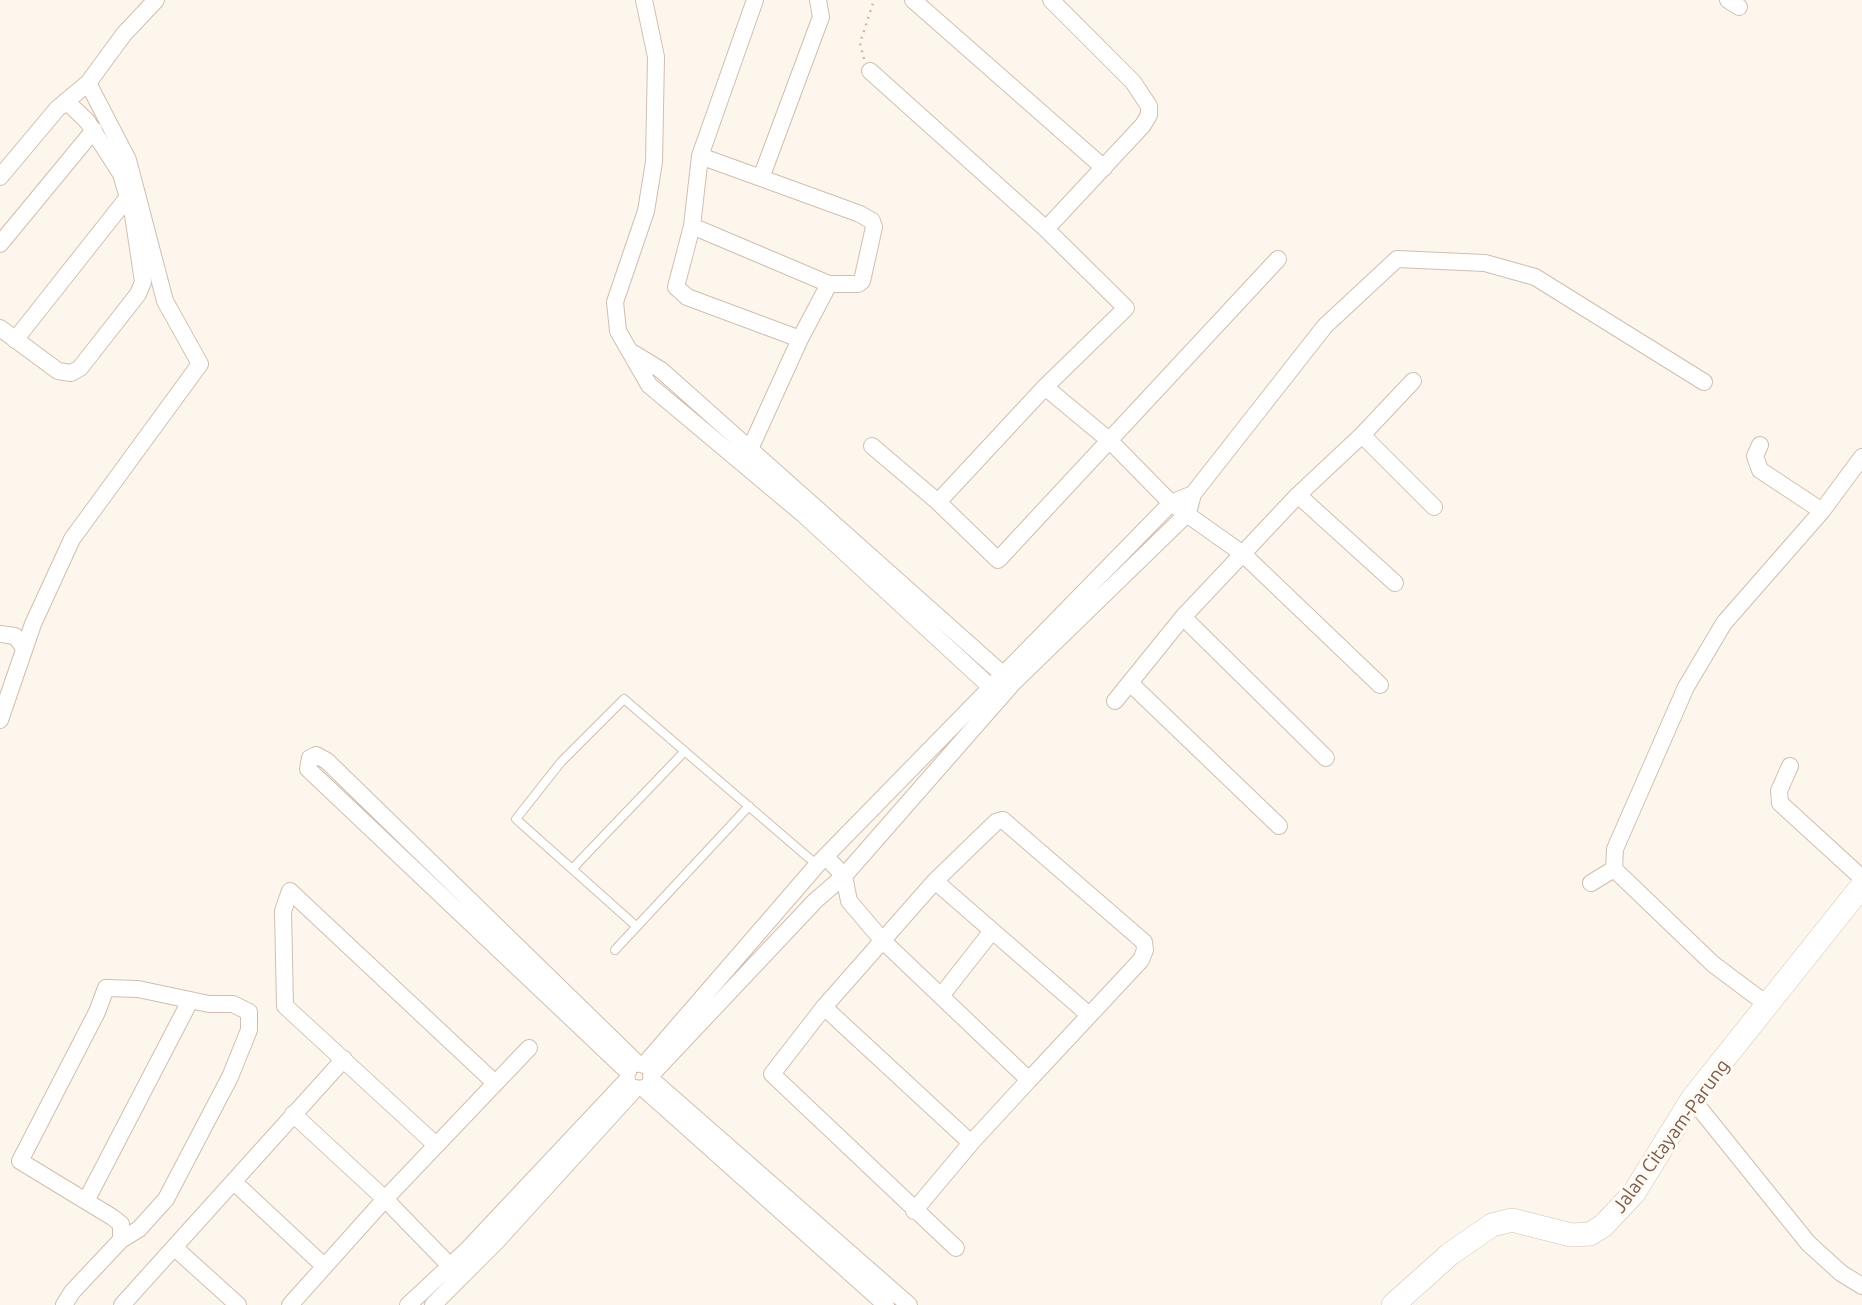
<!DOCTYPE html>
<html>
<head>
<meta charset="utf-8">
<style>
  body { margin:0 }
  canvas { display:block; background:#fdf6ec }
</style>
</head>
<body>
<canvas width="1862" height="1305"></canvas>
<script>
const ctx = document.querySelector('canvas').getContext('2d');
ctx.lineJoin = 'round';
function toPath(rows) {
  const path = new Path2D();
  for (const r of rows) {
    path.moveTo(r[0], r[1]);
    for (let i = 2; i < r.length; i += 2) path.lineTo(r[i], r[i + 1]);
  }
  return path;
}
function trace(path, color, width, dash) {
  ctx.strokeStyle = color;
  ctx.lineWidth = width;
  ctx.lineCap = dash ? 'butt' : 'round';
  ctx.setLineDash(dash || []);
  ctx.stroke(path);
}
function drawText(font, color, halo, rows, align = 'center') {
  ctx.font = font + ' Ubuntu,sans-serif';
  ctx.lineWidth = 7;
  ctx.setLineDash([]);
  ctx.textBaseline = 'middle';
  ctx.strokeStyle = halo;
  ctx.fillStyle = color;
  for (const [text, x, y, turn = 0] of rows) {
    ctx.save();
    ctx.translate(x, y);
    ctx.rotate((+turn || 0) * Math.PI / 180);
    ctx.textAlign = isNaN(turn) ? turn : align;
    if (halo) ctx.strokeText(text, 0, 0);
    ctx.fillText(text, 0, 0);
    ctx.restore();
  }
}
const path = toPath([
  [864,59,860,43,874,0]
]);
const lane = toPath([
  [572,869,684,752],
  [636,926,516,819,561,762,624,699,817,865],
  [615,950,749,806]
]);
const street = toPath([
  [644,0,656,57,654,162,646,211,615,302,618,331,649,385,803,514,997,693],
  [913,0,1104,168],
  [1728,0,1739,7],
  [870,71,1046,229,1126,308,1045,387,938,502],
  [700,156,761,178,821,17,818,0],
  [0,177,57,109,88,83,124,34,156,0],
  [761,178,860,214,872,221,874,227,862,281,858,284,829,284,800,339],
  [692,226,829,284],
  [1046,229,1143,125,1149,115,1149,106,1133,82,1051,0],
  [0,244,94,130],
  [0,328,58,371,71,373,80,368,138,294,143,282,133,215,121,174,87,121,66,101],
  [15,340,128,197],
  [633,353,661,370,1008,679],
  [1045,387,1110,441,1171,503,1243,554,1380,685],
  [1362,435,1413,381],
  [1760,445,1755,456,1760,470,1822,511],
  [872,446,938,502,998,560,1278,259],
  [750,449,800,339,687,297,676,287,692,226,700,156,755,0],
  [1193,494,1325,326,1397,259,1485,263,1535,277,1704,382],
  [1298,495,1395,583],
  [1183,617,1326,758],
  [0,634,15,636,24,648],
  [1130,683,1279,826],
  [1115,701,1183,617,1298,495,1362,435,1434,507],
  [0,720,33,624,72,539,200,364,165,301,128,160,88,83],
  [1790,766,1779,791,1780,803,1862,878],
  [826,857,844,876,849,901,883,941,1029,1080,971,1143,824,1007,772,1074,956,1248],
  [935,881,1088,1014],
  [1591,883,1614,869],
  [941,996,992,931],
  [1769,1006,1713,964,1614,869,1615,849,1686,687,1724,623,1822,511,1862,457],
  [824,1007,935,881,996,822,1003,820,1144,942,1145,950,1141,960,1029,1080],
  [644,1065,817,865,1171,503,1193,494,1188,513,1013,683,844,876,816,900,651,1075],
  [628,1072,308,769,310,758,316,755,327,761,638,1064],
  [651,1079,909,1305],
  [643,1088,886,1305],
  [1692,1099,1808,1243,1841,1273,1862,1286],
  [293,1114,385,1199,457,1273],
  [436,1145,285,1006,283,911,290,891,495,1083],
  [234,1182,324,1266],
  [86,1201,190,1001],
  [914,1211,971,1143],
  [175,1248,238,1305],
  [64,1305,72,1292,121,1240,139,1229,166,1199,230,1077,249,1030,249,1012,233,1004,209,1004,138,989,106,988,97,1012,20,1161,112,1217,121,1224,121,1240],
  [122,1305,344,1059],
  [290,1305,385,1199,529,1048],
  [408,1305,468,1249,627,1080],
  [433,1305,496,1242,636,1088]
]);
const secondary = toPath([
  [1393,1305,1450,1254,1492,1225,1512,1220,1571,1235,1590,1234,1603,1226,1634,1193,1692,1099,1862,886]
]);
const streetNames = [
  ["Jalan Citayam-Parung",1671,1136,-54]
];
trace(lane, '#d1beb0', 10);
trace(street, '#d1beb0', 18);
trace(secondary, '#d6c0b0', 24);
trace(path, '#d9b8a5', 2.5, [2, 5]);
trace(lane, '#fff', 8);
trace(street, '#fff', 16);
trace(secondary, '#fff', 23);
drawText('19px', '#7a5c4d', '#fffaf3', streetNames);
</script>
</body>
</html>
